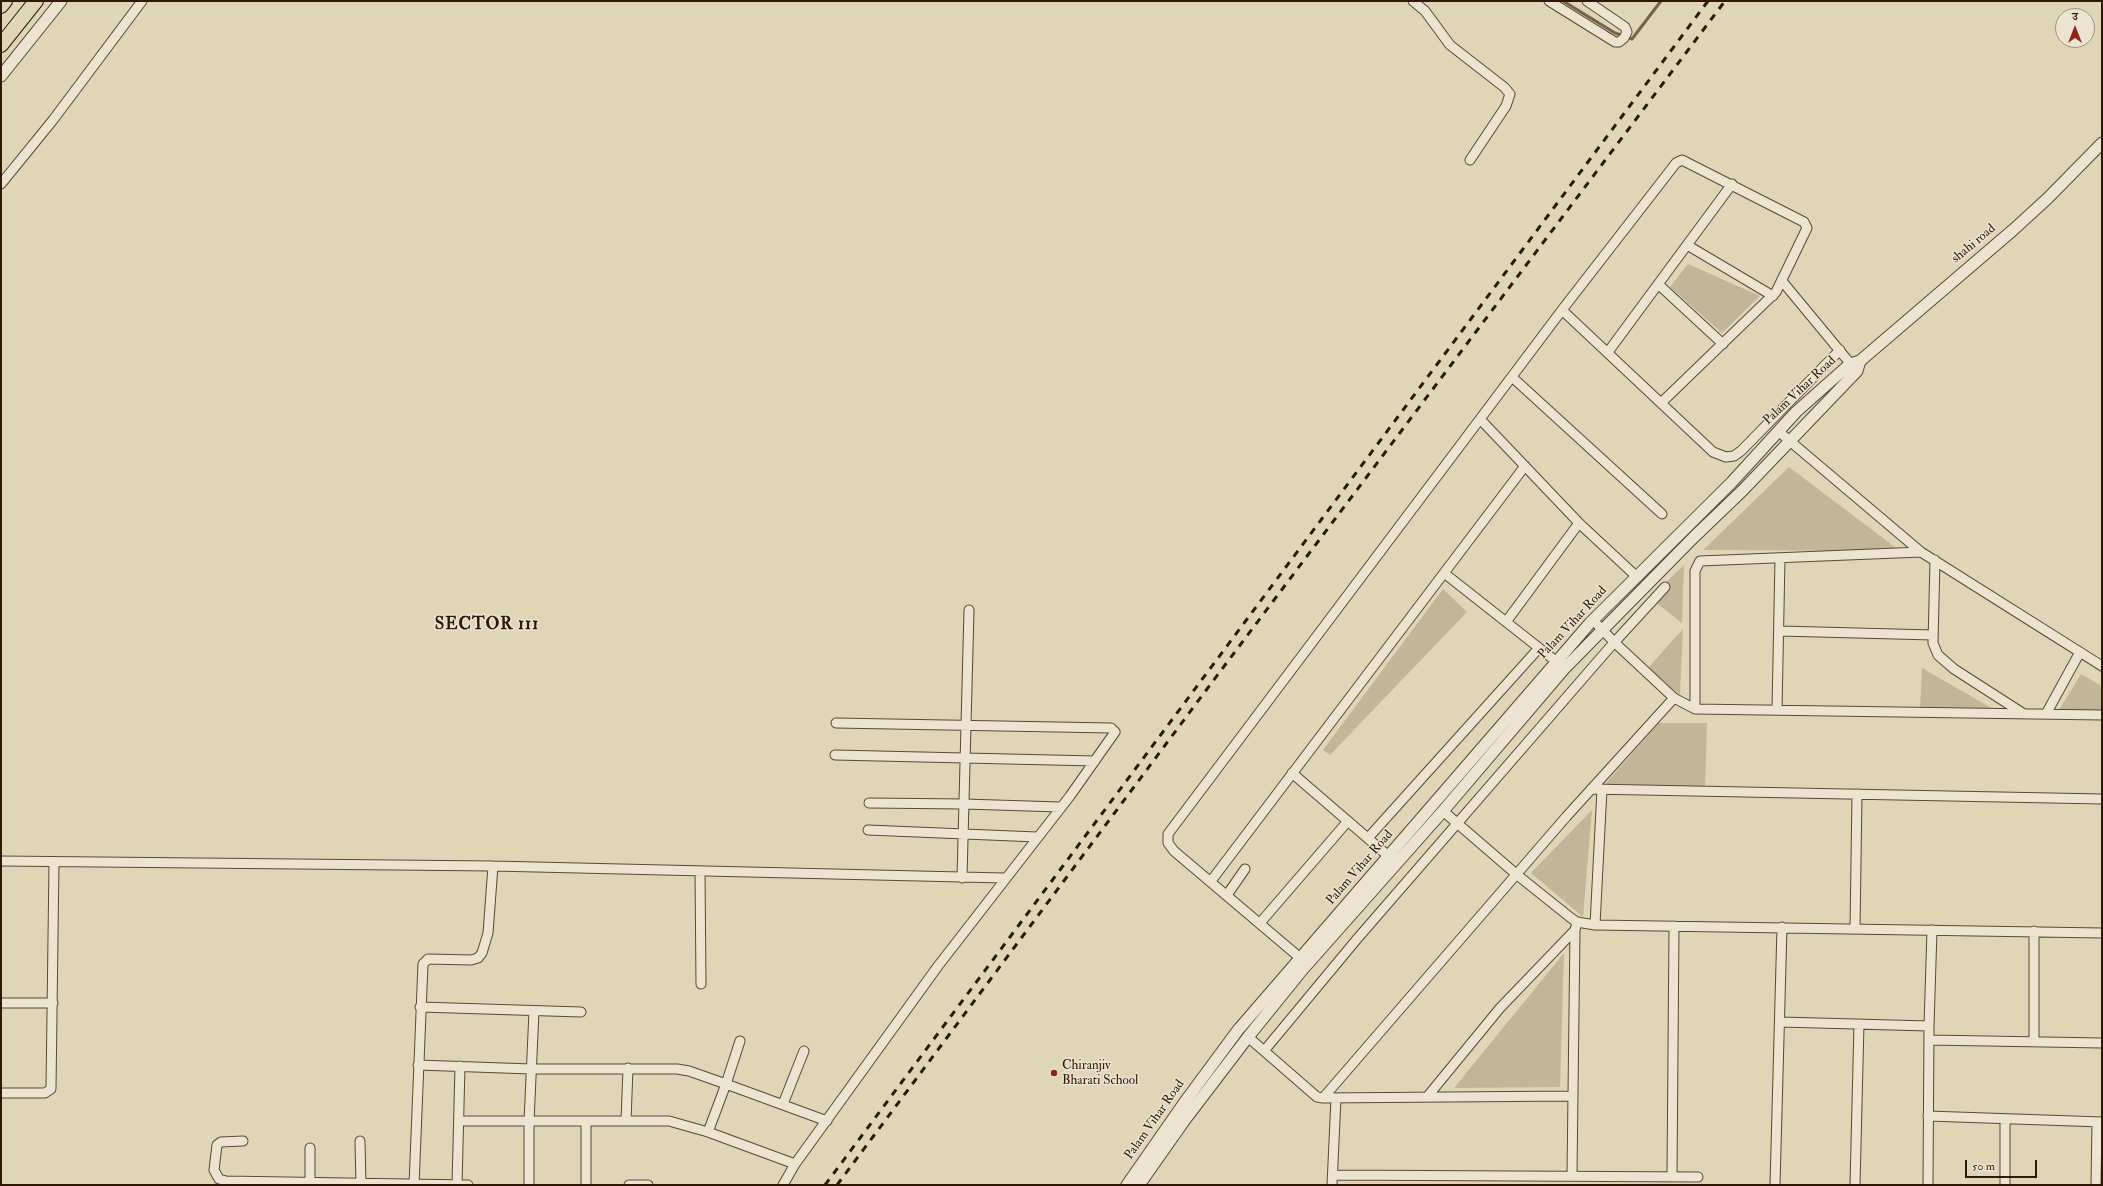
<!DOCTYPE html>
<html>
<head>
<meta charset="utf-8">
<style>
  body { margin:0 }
  #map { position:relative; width:2103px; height:1186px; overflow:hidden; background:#dfd6b8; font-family:"IM FELL Double Pica","Noto Serif Devanagari",serif }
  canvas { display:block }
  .frame { position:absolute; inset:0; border:2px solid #311806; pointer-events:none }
  .north { position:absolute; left:2055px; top:8px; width:40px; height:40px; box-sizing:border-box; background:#eae4d1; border:1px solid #a09280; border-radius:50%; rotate:0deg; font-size:11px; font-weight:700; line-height:16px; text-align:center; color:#311806 }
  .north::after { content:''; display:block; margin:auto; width:14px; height:18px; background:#8f2418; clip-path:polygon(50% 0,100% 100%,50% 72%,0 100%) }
  .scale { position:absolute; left:1965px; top:1160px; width:72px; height:18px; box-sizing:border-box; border:2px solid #311806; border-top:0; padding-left:5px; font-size:12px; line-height:14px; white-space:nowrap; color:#311806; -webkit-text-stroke:3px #eae4d1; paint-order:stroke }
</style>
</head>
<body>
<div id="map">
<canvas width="2103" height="1186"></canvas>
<div class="frame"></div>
<div class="north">उ</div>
<div class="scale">50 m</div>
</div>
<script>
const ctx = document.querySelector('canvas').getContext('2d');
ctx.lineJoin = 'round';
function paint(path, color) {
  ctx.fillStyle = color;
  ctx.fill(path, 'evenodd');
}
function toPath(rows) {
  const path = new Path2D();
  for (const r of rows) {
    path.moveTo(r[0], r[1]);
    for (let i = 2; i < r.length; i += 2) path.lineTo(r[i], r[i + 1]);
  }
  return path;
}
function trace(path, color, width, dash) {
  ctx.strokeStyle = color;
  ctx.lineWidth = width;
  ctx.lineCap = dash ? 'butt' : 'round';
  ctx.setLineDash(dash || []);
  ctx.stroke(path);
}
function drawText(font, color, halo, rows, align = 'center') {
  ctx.font = font + ' "IM FELL Double Pica",serif';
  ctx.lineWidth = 3;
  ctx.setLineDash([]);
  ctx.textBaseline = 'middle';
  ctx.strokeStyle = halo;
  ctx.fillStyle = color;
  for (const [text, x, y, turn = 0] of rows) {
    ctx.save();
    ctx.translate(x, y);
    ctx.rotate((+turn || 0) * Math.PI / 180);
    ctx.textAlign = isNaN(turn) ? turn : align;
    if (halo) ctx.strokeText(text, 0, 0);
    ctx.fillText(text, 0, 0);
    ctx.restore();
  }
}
const green = toPath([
  [1688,264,1760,296,1722,333,1670,287],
  [1789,467,1900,551,1703,550],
  [1684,565,1682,623,1650,598],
  [1443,589,1467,612,1330,755,1323,750],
  [1683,629,1680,695,1648,668],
  [1922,668,1993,709,1920,709],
  [2081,674,2102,686,2102,712,2057,713],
  [1659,723,1707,723,1705,787,1605,784],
  [1592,810,1583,917,1531,873],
  [1564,953,1560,1087,1454,1088]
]);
const stream = toPath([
  [1563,1,1615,33,1632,39,1661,1]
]);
const minor = toPath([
  [1413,1,1425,11,1450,45,1504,87,1510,94,1506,106,1470,160],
  [1549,1,1615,42,1619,42,1624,38,1627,32,1625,27,1587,1],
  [1,184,53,120,142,1],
  [1687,245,1773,296],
  [1782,281,1854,368],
  [1658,284,1723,344],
  [1562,310,1713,452,1726,457,1734,456,1741,451,1840,350],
  [1608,352,1732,184],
  [1512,377,1662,514],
  [1480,419,1580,524,1637,577],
  [1778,431,1921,552,2102,666],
  [1935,560,1933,643,1938,655,1954,669,2024,714],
  [1444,573,1562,666],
  [1593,620,1614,642,1674,698,1695,709,2102,715],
  [1506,622,1579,523],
  [1780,631,1933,635],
  [1695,709,1695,571,1700,561,1921,552],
  [1777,710,1780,558],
  [2046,714,2080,652],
  [835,755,1095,761],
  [1292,773,1393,860],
  [1591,789,2102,799],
  [869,803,964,804,1060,807],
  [1443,811,1516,874,1571,918,1577,922,1595,925,2102,933],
  [868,830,1037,837],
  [1368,838,1539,648],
  [1,861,493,866,1004,878],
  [700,871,701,984],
  [962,878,969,610],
  [1211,881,1525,466],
  [1227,895,1245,869],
  [1260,923,1348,821],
  [1595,925,1602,789],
  [1855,929,1857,794],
  [2034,931,2034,1042],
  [1305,962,1174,851,1168,843,1168,834,1562,310,1676,163,1682,160,1804,222,1807,228,1776,292,1661,403],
  [1,1003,53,1003],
  [420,1007,581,1012],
  [1780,1022,1929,1026],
  [1248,1037,1317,1097,1323,1098,1573,1096],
  [1929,1040,2102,1043],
  [1264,1051,1357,939,1611,646,1665,587],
  [418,1065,531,1069,677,1069,689,1071,726,1084,827,1121],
  [1,1093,45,1093,51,1089,54,862],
  [1427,1097,1500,1008,1575,930],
  [1323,1098,1566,817,1674,698],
  [783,1104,804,1051],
  [1928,1116,2102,1122],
  [2005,1119,2005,1185],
  [459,1121,669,1121,708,1132,795,1164],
  [586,1121,586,1185],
  [626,1121,628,1068],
  [708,1132,726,1084,740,1041],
  [243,1141,221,1142,217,1145,214,1170,219,1179,226,1181,468,1185],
  [360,1141,361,1185],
  [310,1148,310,1185],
  [1333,1175,1698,1177],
  [1572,1175,1575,930,1577,922],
  [1672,1177,1674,926],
  [414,1185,423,964,428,959,471,960,478,958,482,953,488,933,493,866],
  [457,1185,460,1066],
  [529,1185,529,1122,534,1011],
  [629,1185,648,1185],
  [783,1185,795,1164,938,966,1070,796,1115,732,1111,728,836,723],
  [1332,1185,1336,1098],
  [1775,1185,1782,927],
  [1855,1185,1859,1024],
  [1928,1185,1929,1026,1932,930],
  [2096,1185,2097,1122]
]);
const tertiary = toPath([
  [1,76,61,1],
  [1127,1185,1187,1099,1238,1030,1590,623,1732,482,1796,412,1850,364,1860,361,2013,230,2048,198,2102,143],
  [1139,1185,1184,1121,1248,1037,1303,969,1443,811,1564,669,1694,537,1743,490,1857,371,1860,361]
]);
const trunk = toPath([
  [1,6,5,1],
  [1,45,36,1]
]);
const rail = toPath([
  [825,1185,1708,1],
  [837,1185,1210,685,1725,1]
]);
const markers = [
  [1054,1073,4,"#8f2418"]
];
const streetNames = [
  ["shahi road",1974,244,-40],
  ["Palam Vihar Road",1800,391,-43],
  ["Palam Vihar Road",1573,623,-47],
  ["Palam Vihar Road",1360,868,-49],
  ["Palam Vihar Road",1155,1120,-55]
];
const poiNames = [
  ["Chiranjiv",1062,1066],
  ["Bharati School",1062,1081]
];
const districtNames = [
  ["SECTOR 111",487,625]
];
paint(green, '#c1b69a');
trace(stream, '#76634c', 3);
trace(minor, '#5c4832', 11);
trace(tertiary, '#5c4832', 13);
trace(trunk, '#311806', 16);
trace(minor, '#eae4d1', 9);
trace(tertiary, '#eae4d1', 11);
trace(trunk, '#dfd6b8', 14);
trace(rail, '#311806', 3, [7, 7]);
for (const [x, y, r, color] of markers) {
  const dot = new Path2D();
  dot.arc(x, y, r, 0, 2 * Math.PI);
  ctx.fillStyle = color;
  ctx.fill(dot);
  trace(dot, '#eae4d1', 1.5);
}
drawText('13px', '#311806', '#eae4d1', streetNames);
drawText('13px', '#311806', '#eae4d1', poiNames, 'left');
ctx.letterSpacing = '1px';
drawText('bold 17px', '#311806', '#eae4d1', districtNames);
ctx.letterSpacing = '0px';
</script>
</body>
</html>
